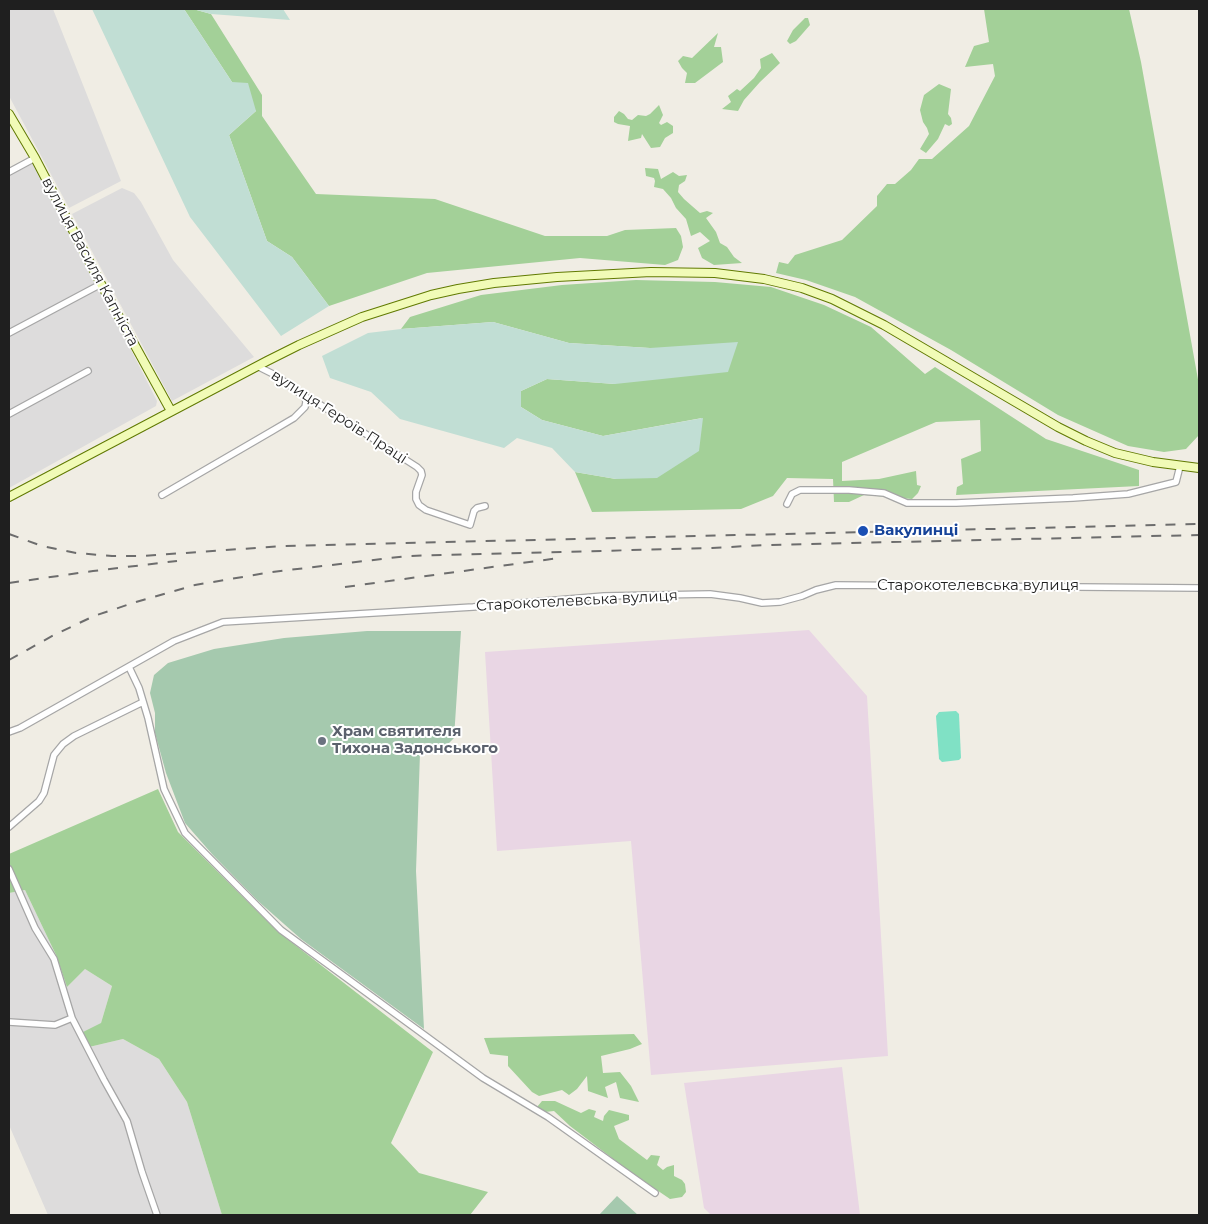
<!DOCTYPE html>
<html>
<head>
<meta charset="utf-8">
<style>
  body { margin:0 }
  #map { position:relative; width:1208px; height:1224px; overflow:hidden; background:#f0ede4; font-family:Montserrat,sans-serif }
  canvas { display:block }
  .frame { position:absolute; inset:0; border:10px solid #1f1f1f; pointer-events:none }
</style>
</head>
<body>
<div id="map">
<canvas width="1208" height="1224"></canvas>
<div class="frame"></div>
</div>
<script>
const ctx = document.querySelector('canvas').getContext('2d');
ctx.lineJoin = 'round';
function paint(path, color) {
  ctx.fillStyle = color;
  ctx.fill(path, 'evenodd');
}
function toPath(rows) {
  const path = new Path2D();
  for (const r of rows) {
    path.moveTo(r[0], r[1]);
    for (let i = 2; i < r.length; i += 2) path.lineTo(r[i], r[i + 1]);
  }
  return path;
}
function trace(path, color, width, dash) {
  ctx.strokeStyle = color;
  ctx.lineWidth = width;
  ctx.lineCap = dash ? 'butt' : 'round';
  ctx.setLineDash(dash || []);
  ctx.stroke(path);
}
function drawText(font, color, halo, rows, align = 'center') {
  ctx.font = font + ' Montserrat,sans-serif';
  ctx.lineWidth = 4;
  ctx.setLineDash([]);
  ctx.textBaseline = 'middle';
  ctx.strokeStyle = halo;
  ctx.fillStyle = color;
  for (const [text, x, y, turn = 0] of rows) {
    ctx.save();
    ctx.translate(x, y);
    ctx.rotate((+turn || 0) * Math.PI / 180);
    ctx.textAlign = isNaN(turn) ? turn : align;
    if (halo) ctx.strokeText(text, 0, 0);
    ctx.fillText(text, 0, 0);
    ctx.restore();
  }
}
const residential = toPath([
  [9,9,53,9,121,181,69,208,9,96],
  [34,163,101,291,157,401,156,406,9,488,9,176],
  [122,188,134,193,141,202,173,260,254,357,172,401,72,214],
  [25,890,56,955,67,987,85,969,112,986,101,1023,89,1047,123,1039,159,1059,187,1102,222,1215,48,1215,9,1125,9,893]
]);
const industrial = toPath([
  [809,630,867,696,888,1056,651,1075,631,841,497,851,485,652],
  [842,1067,860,1215,711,1215,704,1208,684,1083]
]);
const forest = toPath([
  [184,9,193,9,211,14,262,95,262,116,316,194,435,199,545,236,607,236,625,230,676,228,681,236,683,247,678,260,665,265,580,258,427,273,329,306,292,257,267,241,229,135,256,111,232,82],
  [984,9,1129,9,1141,62,1199,385,1199,435,1186,449,1164,452,1128,446,1058,415,951,350,855,297,806,280,776,273,779,262,788,264,795,255,842,240,877,206,877,196,887,184,895,184,911,170,919,159,932,159,969,126,995,76,993,64,965,67,974,46,989,42],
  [805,18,808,18,810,25,796,41,790,44,787,41,793,30],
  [718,33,714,47,721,47,723,62,695,83,685,83,687,73,682,68,678,61,683,56,692,58],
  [772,53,780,63,760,82,744,100,738,111,722,109,731,102,728,96,737,89,740,91,754,78,761,68,760,59],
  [939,84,951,89,948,114,951,118,952,124,949,126,945,124,938,139,926,153,920,149,929,134,927,128,923,122,920,110,924,95],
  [659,105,663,115,659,123,661,125,667,122,673,126,673,133,665,138,660,147,651,148,642,134,641,138,628,141,630,126,618,124,614,122,614,117,619,111,624,114,628,119,632,120,638,115,646,116,650,114],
  [645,168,658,169,661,179,673,172,679,176,687,175,685,181,679,185,678,192,684,199,700,213,707,211,713,213,706,218,716,232,720,243,727,247,734,257,742,263,714,265,702,258,698,248,710,241,700,232,691,236,686,219,676,208,671,198,663,189,654,187,655,181,654,178,646,176],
  [636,280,715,282,771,287,824,305,871,327,925,374,935,367,1046,439,1139,470,1139,486,956,495,957,487,963,484,961,459,981,451,980,420,936,422,842,462,842,481,879,479,916,471,917,485,921,486,918,493,912,499,864,495,849,502,834,502,833,479,787,478,773,496,741,509,592,512,575,472,616,479,702,418,603,436,542,420,521,407,521,391,547,379,615,384,650,348,569,343,493,322,401,329,410,317,481,295,562,285],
  [158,789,178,832,277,931,433,1052,391,1143,419,1173,488,1192,470,1215,222,1215,187,1102,159,1059,123,1039,89,1047,83,1032,101,1023,112,986,85,969,67,987,56,955,25,890,9,893,9,854],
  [634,1034,642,1044,630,1049,601,1056,603,1073,620,1072,631,1086,639,1102,620,1098,616,1082,605,1087,608,1098,588,1091,587,1076,577,1089,569,1095,562,1090,539,1096,532,1092,508,1066,508,1056,490,1054,484,1038],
  [542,1101,555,1101,581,1113,589,1109,596,1111,594,1117,603,1121,604,1116,609,1110,629,1115,629,1120,614,1126,619,1139,647,1160,651,1155,660,1156,657,1165,663,1170,667,1167,674,1165,674,1176,682,1180,685,1184,686,1192,682,1197,670,1199,629,1171,570,1126,554,1111,545,1112,537,1107]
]);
const wetland = toPath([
  [92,9,184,9,232,82,248,83,256,111,229,135,267,241,292,257,329,306,281,336,190,217],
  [193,9,283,9,290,20,211,14],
  [493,322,569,343,650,348,738,342,728,372,615,384,547,379,521,391,521,407,542,420,603,436,703,418,699,451,657,478,616,479,575,472,552,448,517,438,504,448,400,419,371,392,330,378,322,356,368,333,401,329]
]);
const cemetery = toPath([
  [367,631,461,631,454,738,447,745,422,743,420,753,416,871,424,1029,301,939,258,901,212,854,185,823,166,773,155,733,155,713,150,693,154,675,168,663,214,649,284,638],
  [617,1196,638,1215,599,1215]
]);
const pitch = toPath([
  [956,711,959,714,961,758,959,760,942,762,939,759,936,716,939,712]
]);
const street = toPath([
  [9,172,35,158],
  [9,333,101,284],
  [257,366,275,375,305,397,313,400,417,467,421,471,422,475,416,492,416,499,419,505,426,510,470,525,474,511,477,508,485,506],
  [9,414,88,371],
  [162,495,272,431,294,418,305,407,306,402,305,397],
  [787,504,792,494,800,490,849,490,884,493,907,503,956,503,1073,498,1128,494,1176,482,1180,466],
  [129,667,139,688,148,718,164,789,185,833,281,930,483,1078,548,1117,655,1193],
  [9,732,20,728,174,641,223,622,473,607,604,596,710,594,740,598,762,603,780,602,802,596,816,590,836,585,1199,588],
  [9,827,39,801,44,793,54,755,63,744,74,736,143,702],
  [9,869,35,928,54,959,72,1018],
  [9,1022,55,1025,72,1018,104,1080,127,1121,142,1172,157,1215]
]);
const secondary = toPath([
  [9,114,35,158,101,284,171,411],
  [9,497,267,361,299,345,362,317,431,295,458,289,494,283,557,277,651,272,715,273,764,279,802,288,832,299,884,325,1058,427,1086,441,1115,453,1153,462,1199,468]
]);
const rail = toPath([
  [9,534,42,546,76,553,112,556,142,556,283,546,365,544,1199,524],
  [9,583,93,571,177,561],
  [345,587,559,558],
  [9,660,54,635,94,616,136,602,195,585,272,572,407,556,712,548,766,545,1199,535]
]);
const markers = [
  [863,531,6,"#1a4fb4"],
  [322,741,5,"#6b7280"]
];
const streetNames = [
  ["вулиця Василя Капніста",90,262,62],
  ["вулиця Героїв Праці",339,417,33],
  ["Старокотелевська вулиця",978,586],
  ["Старокотелевська вулиця",577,601,-3]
];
const transitNames = [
  ["Вакулинці",874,531]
];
const worshipNames = [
  ["Храм святителя",332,732],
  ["Тихона Задонського",332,749]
];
paint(residential, '#dddcdc');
paint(industrial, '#e9d6e4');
paint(forest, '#a3d098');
paint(wetland, '#c1ded4');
paint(cemetery, '#a5c9ae');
paint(pitch, '#80e1c5');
trace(street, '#a6a6a6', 8);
trace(secondary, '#617a02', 10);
trace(street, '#fff', 5.5);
trace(secondary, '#f1fbb7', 8);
trace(rail, '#6d6d6d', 2, [10, 10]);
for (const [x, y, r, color] of markers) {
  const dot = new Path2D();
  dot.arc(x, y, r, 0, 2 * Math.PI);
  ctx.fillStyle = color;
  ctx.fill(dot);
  trace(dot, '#fff', 2);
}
drawText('15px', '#1f1f1f', '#fff', streetNames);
drawText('bold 15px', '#164399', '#fff', transitNames, 'left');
drawText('bold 15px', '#5b616d', '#fff', worshipNames, 'left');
</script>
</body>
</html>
